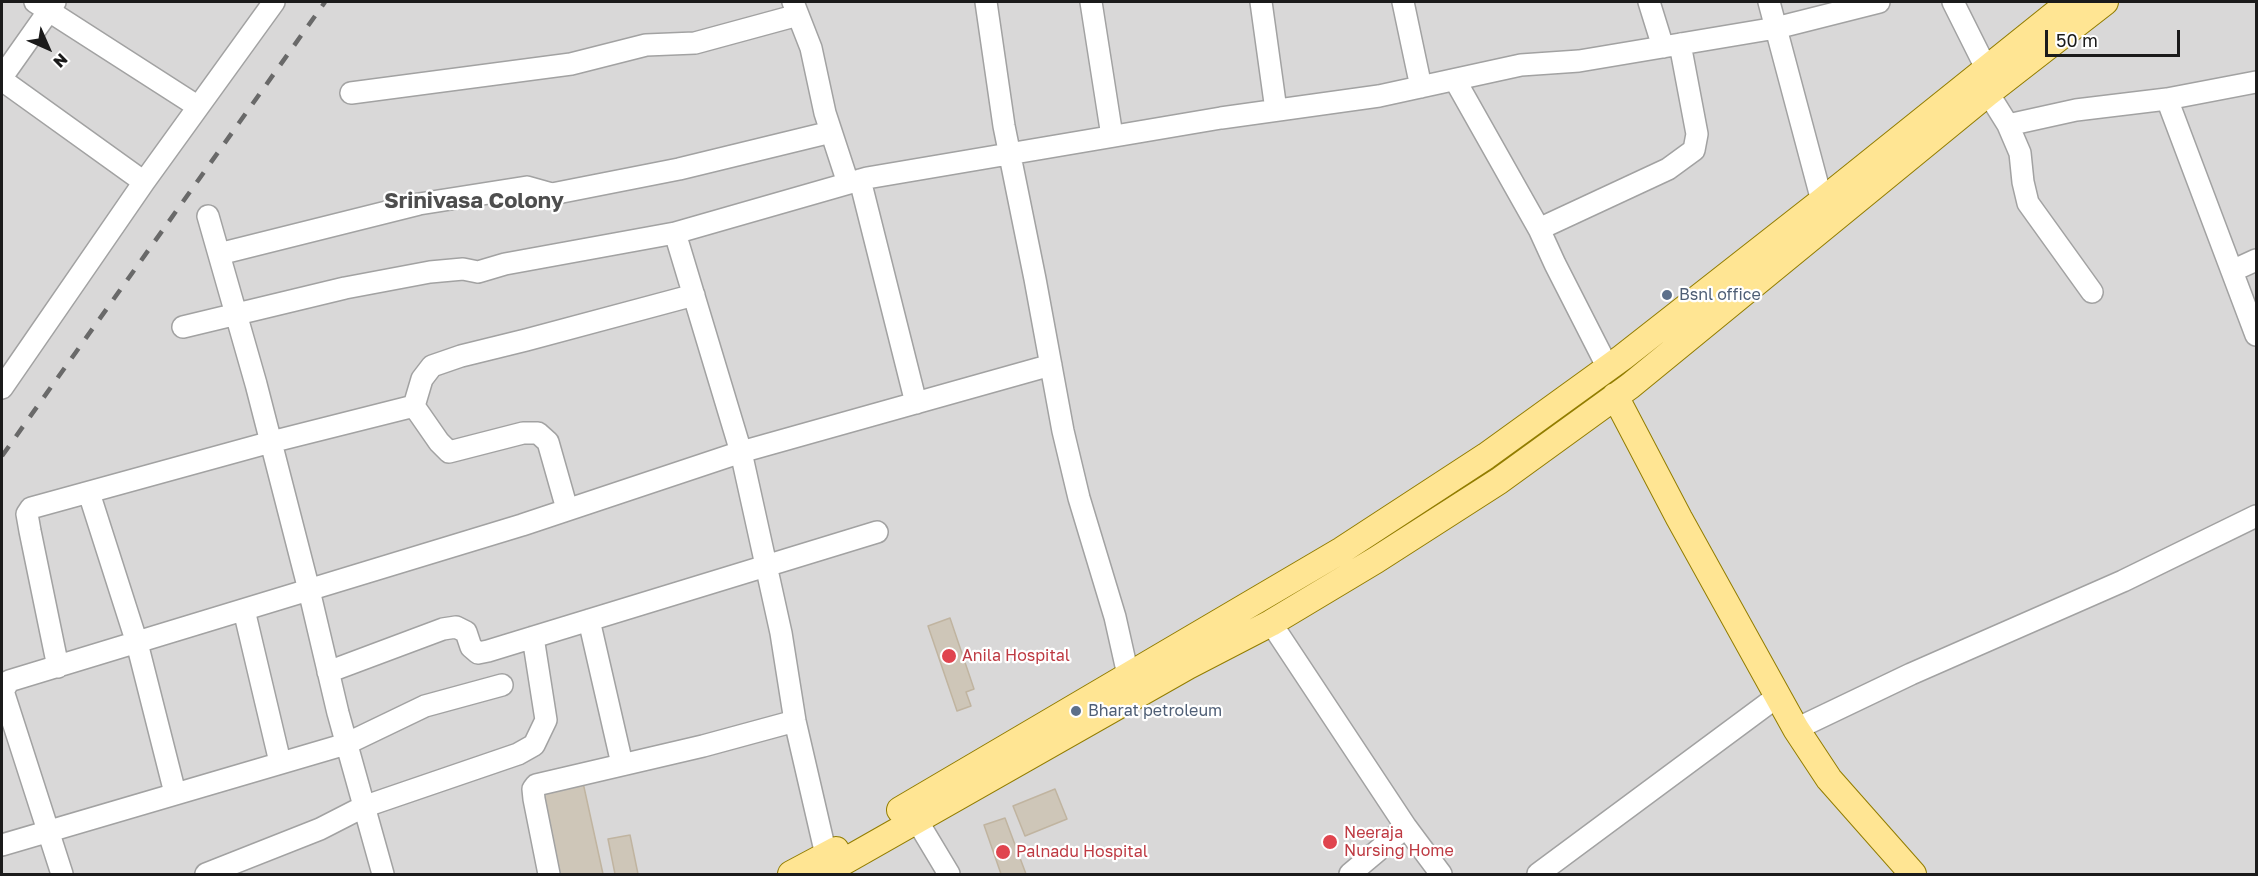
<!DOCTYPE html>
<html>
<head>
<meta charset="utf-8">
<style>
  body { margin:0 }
  #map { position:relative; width:2258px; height:876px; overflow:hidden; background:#eeecdf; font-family:"Golos Text",sans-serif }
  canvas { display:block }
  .frame { position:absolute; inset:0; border:3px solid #1b1b1b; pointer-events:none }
  .north { position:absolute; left:18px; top:18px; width:60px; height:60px; -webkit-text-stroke:4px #fff; paint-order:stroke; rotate:135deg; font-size:16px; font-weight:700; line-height:24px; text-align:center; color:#1b1b1b }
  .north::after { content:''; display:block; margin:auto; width:21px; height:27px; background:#1b1b1b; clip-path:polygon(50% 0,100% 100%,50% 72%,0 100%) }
  .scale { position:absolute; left:2045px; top:30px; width:135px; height:27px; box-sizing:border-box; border:3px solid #1b1b1b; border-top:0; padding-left:8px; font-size:18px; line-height:21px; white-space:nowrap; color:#1b1b1b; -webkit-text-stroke:4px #fff; paint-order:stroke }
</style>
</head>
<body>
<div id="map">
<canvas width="2258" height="876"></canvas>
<div class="frame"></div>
<div class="north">N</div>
<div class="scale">50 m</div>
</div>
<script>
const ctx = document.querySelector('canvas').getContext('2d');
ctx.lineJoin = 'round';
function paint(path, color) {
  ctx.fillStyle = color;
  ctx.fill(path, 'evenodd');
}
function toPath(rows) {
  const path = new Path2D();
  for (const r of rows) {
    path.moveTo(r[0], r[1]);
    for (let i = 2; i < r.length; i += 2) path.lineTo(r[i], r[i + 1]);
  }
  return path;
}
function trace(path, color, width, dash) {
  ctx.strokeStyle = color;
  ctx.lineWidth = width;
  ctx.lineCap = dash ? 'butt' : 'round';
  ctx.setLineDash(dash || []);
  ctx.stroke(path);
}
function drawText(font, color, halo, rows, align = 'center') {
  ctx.font = font + ' "Golos Text",sans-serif';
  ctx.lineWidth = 4.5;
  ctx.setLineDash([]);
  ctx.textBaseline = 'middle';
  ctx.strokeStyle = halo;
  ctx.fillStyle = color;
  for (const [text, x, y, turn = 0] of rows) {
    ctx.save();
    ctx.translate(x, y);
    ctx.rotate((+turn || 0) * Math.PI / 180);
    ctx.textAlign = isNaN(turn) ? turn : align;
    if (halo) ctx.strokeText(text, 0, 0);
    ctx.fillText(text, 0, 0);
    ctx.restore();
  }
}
const residential = toPath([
  [2,2,2256,2,2256,874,2,874]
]);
const building = toPath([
  [950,618,974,689,966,692,971,706,957,711,928,626,950,618],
  [582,778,603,874,555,874,536,788,582,778],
  [1055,789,1067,819,1025,836,1013,806,1055,789],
  [1005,818,1026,874,1001,874,984,825,1005,818],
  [630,835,638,874,615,874,608,839,630,835]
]);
const minor = toPath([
  [35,2,197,106],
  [793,2,811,48,825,113,848,183],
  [986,2,1004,126,1035,279,1063,431,1079,498,1115,617,1128,675],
  [1091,2,1112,136],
  [1261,2,1276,110],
  [1403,2,1421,87],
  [1649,2,1663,47],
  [1769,2,1822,201],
  [1953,2,1986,68],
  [2,77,55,2],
  [2,80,144,182],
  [1455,80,1539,229,1555,264,1608,368],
  [351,93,571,64,646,45,695,43,798,15],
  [1988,93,2008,125,2076,110,2167,99,2256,82],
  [2167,99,2256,335],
  [2008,125,2020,153,2023,182,2028,203,2092,292],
  [860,180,916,403],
  [208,216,256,384,309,590,338,713,383,874],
  [1539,229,1668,169,1694,150,1697,134,1680,44],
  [675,233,741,452,781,633,795,721,826,855],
  [219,254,419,204,527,187,552,194,679,169,831,132],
  [2232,271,2256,260],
  [183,327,345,288,430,272,463,269,478,272,505,264,675,233,867,178,1221,118,1379,96,1521,65,1579,61,1776,28,1879,2],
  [2,388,144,182,274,2],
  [89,493,137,643,175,793],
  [567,509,548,442,538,433,523,433,449,452,439,442,414,406,422,379,432,366,461,356,526,340,694,295],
  [244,610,280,762],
  [589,620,622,764],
  [1271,623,1406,827,1441,874],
  [58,667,30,531,27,514,31,508,271,442,414,406],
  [328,672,443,629,456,627,466,632,471,647,478,653,488,651,877,532],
  [1796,729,1911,674,2123,581,2256,516],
  [916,819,949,874],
  [2,845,346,744,425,706,502,685],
  [62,874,3,691,9,681,522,525,741,452,1051,365],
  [206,874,320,829,363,807,518,754,534,745,546,720,533,637],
  [549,874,534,799,533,789,536,785,703,746,795,721],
  [1350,874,1406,827],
  [1538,874,1778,696]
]);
const major = toPath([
  [1615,396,1679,518,1796,729,1829,779,1913,874],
  [900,810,1342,550,1486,456,1623,357,1822,201,2070,2],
  [791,874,836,850],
  [822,874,1188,666,1271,623,1376,560,1499,481,1630,386,1988,93,2105,2]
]);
const rail = toPath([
  [2,456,325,2]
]);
const markers = [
  [1667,295,6,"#5c6f8a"],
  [949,656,8,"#e0444e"],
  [1076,711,6,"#5c6f8a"],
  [1330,842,8,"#e0444e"],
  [1003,852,8,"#e0444e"]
];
const serviceNames = [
  ["Bsnl office",1679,295],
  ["Bharat petroleum",1088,711]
];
const healthNames = [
  ["Anila Hospital",962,656],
  ["Neeraja",1344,833],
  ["Nursing Home",1344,851],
  ["Palnadu Hospital",1016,852]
];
const districtNames = [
  ["Srinivasa Colony",474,201]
];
paint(residential, '#d9d8d8');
paint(building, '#cec6b8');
trace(building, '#c0b4a0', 1.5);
trace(minor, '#a2a2a2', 24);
trace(major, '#927d00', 28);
trace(minor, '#fff', 21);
trace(major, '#ffe593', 26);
trace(rail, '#696969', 4.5, [12, 12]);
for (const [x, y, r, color] of markers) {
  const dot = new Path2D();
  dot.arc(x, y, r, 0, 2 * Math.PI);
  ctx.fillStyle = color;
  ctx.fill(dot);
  trace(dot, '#fff', 2);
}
drawText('16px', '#4e5e75', '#fff', serviceNames, 'left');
drawText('16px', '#be3a42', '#fff', healthNames, 'left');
drawText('bold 22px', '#4e4e4e', '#fff', districtNames);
</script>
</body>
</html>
